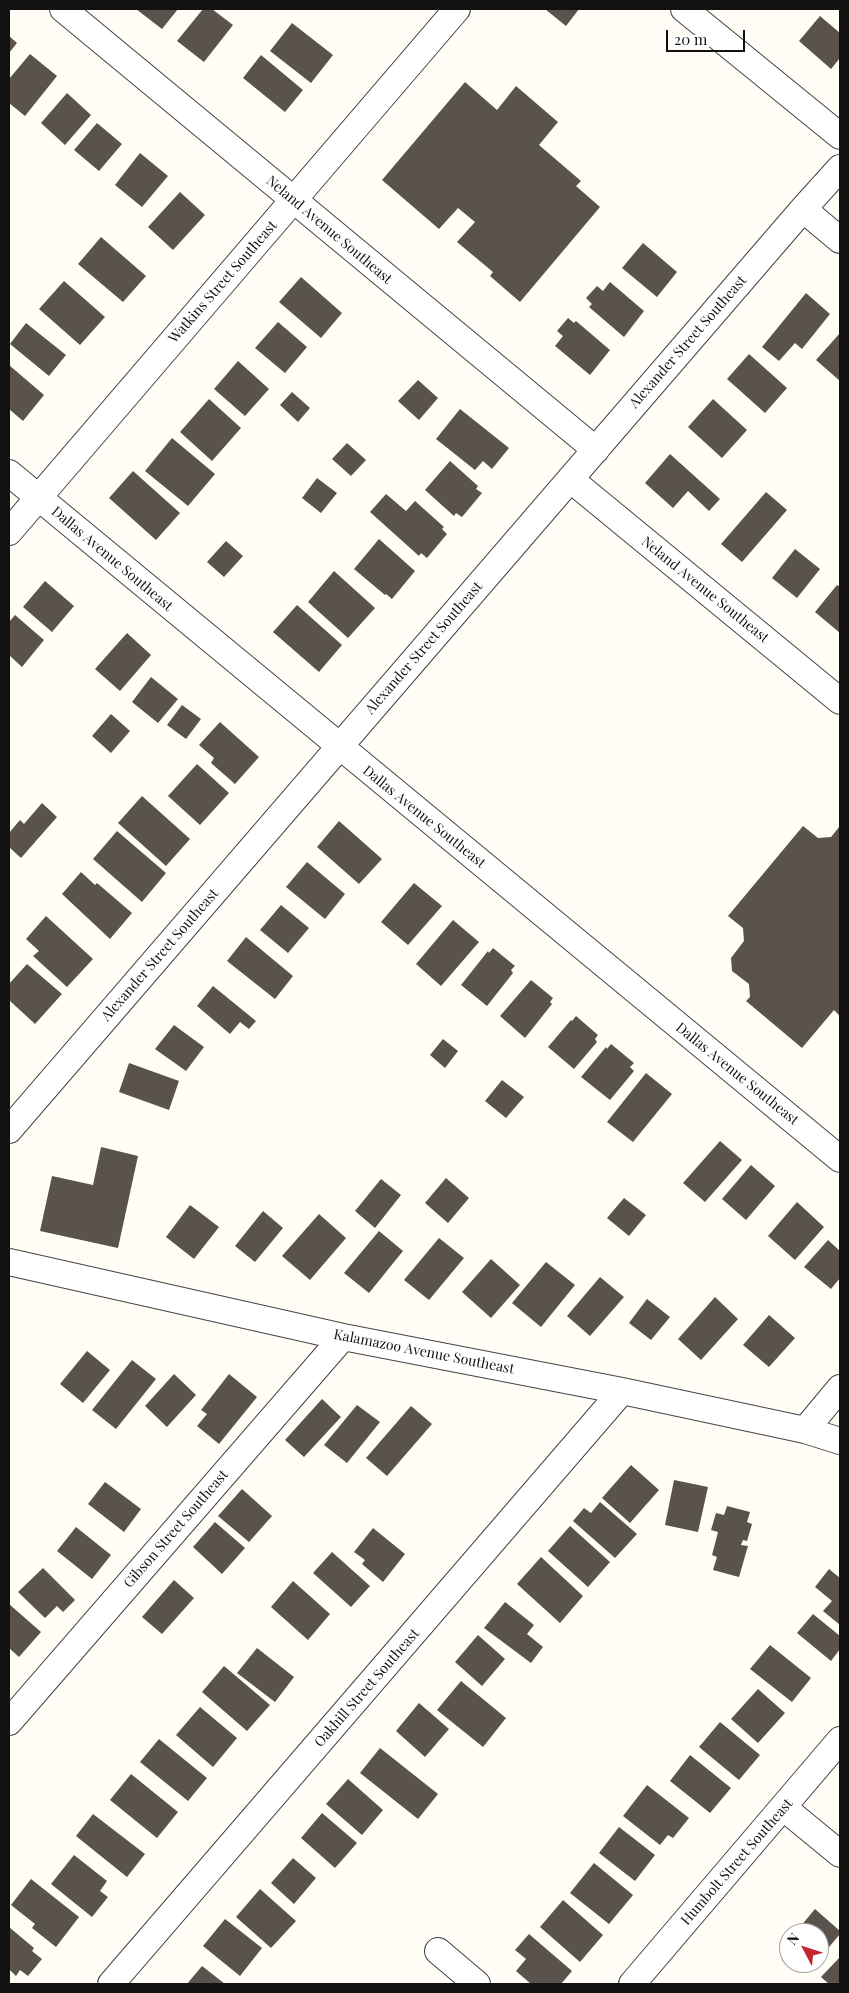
<!DOCTYPE html>
<html>
<head>
<meta charset="utf-8">
<style>
  body { margin:0 }
  #map { position:relative; width:849px; height:1993px; overflow:hidden; background:#fffdf5; font-family:"Playfair Display",serif }
  canvas { display:block }
  .frame { position:absolute; inset:0; border:10px solid #111; pointer-events:none }
  .north { position:absolute; left:779px; top:1923px; width:50px; height:50px; box-sizing:border-box; background:#fff; border:1px solid #a0a0a0; border-radius:50%; rotate:310deg; font-size:14px; font-weight:700; line-height:20px; text-align:center; color:#111 }
  .north::after { content:''; display:block; margin:auto; width:18px; height:22px; background:#c4262e; clip-path:polygon(50% 0,100% 100%,50% 72%,0 100%) }
  .scale { position:absolute; left:666px; top:30px; width:79px; height:22px; box-sizing:border-box; border:2px solid #111; border-top:0; padding-left:6px; font-size:15px; line-height:18px; white-space:nowrap; color:#111; -webkit-text-stroke:4px #fff; paint-order:stroke }
</style>
</head>
<body>
<div id="map">
<canvas width="849" height="1993"></canvas>
<div class="frame"></div>
<div class="north">N</div>
<div class="scale">20 m</div>
</div>
<script>
const ctx = document.querySelector('canvas').getContext('2d');
ctx.lineJoin = 'round';
function paint(path, color) {
  ctx.fillStyle = color;
  ctx.fill(path, 'evenodd');
}
function toPath(rows) {
  const path = new Path2D();
  for (const r of rows) {
    path.moveTo(r[0], r[1]);
    for (let i = 2; i < r.length; i += 2) path.lineTo(r[i], r[i + 1]);
  }
  return path;
}
function trace(path, color, width, dash) {
  ctx.strokeStyle = color;
  ctx.lineWidth = width;
  ctx.lineCap = dash ? 'butt' : 'round';
  ctx.setLineDash(dash || []);
  ctx.stroke(path);
}
function drawText(font, color, halo, rows, align = 'center') {
  ctx.font = font + ' "Playfair Display",serif';
  ctx.lineWidth = 5;
  ctx.setLineDash([]);
  ctx.textBaseline = 'middle';
  ctx.strokeStyle = halo;
  ctx.fillStyle = color;
  for (const [text, x, y, turn = 0] of rows) {
    ctx.save();
    ctx.translate(x, y);
    ctx.rotate((+turn || 0) * Math.PI / 180);
    ctx.textAlign = isNaN(turn) ? turn : align;
    if (halo) ctx.strokeText(text, 0, 0);
    ctx.fillText(text, 0, 0);
    ctx.restore();
  }
}
const building = toPath([
  [136,9,178,9,162,29],
  [203,9,212,9,233,25,204,62,177,41],
  [545,9,579,9,566,26],
  [820,16,840,33,840,58,831,69,799,41],
  [292,23,333,55,311,83,270,51],
  [9,36,17,43,9,53],
  [30,54,57,76,25,116,9,103,9,79],
  [261,55,303,90,285,112,243,78],
  [465,82,497,110,516,86,558,122,539,145,581,181,576,186,600,207,520,302,490,276,493,272,457,242,475,222,458,208,439,229,382,180],
  [67,93,91,115,65,145,41,123],
  [97,123,122,144,99,171,74,150],
  [140,153,168,176,142,207,115,185],
  [180,192,205,215,173,250,148,227],
  [101,237,146,276,123,302,78,264],
  [643,243,677,272,657,297,622,268],
  [301,277,342,313,321,338,279,302],
  [64,281,105,317,80,345,39,309],
  [610,282,644,311,624,337,589,307,592,304,586,298,597,286,603,291],
  [806,293,830,314,802,349,795,343,779,361,762,347],
  [568,318,574,323,576,321,610,350,590,375,555,346,563,336,557,331],
  [278,322,307,347,285,373,255,348],
  [26,323,66,355,49,376,10,344],
  [840,333,840,381,816,360],
  [749,354,787,388,765,413,727,379],
  [238,361,269,389,245,416,214,389],
  [9,365,44,395,23,421,9,409],
  [418,380,438,398,419,420,398,401],
  [292,392,310,408,298,422,280,405],
  [209,399,241,428,212,461,180,432],
  [713,399,747,430,722,458,688,427],
  [460,409,509,448,492,469,483,461,475,470,436,439],
  [172,438,215,474,188,506,145,471],
  [347,443,366,460,351,476,332,459],
  [670,454,720,499,709,511,688,491,673,508,645,483],
  [450,461,478,486,476,489,482,493,462,517,456,513,454,516,425,490],
  [133,471,180,513,156,540,109,498],
  [317,478,337,493,321,513,302,498],
  [766,492,787,510,742,562,721,544],
  [386,494,406,511,415,501,444,527,442,529,447,534,427,558,421,553,419,556,370,512],
  [379,539,415,571,392,599,386,594,385,595,354,569],
  [226,541,243,556,224,577,207,562],
  [795,549,820,569,797,598,772,578],
  [334,571,375,608,348,638,308,602],
  [45,581,74,606,52,632,23,607],
  [837,585,840,587,840,633,815,612],
  [297,605,342,645,319,672,273,632],
  [15,615,44,640,22,667,9,655,9,622],
  [127,633,151,655,120,691,95,669],
  [151,677,178,699,158,723,132,702],
  [182,705,201,719,186,739,167,725],
  [111,714,130,731,111,753,92,736],
  [220,722,259,757,235,784,211,763,214,758,199,745],
  [197,764,229,793,200,825,168,796],
  [142,796,190,839,166,866,118,823],
  [42,803,57,817,21,858,9,847,9,833,20,820,24,824],
  [339,821,382,859,359,884,317,847],
  [803,826,818,838,831,837,840,826,840,1016,834,1010,802,1048,746,1001,750,997,749,984,732,971,731,958,744,941,743,928,728,916],
  [117,831,166,873,142,902,93,859],
  [307,862,345,894,325,919,286,887],
  [81,872,95,885,97,883,132,913,110,939,62,894],
  [414,883,442,906,408,945,381,922],
  [281,905,309,928,288,953,260,930],
  [46,916,93,959,67,987,33,956,39,951,26,939],
  [453,920,479,942,441,986,416,964],
  [246,937,293,976,275,999,227,961],
  [493,948,515,966,511,970,513,973,487,1006,461,985,488,951,489,953],
  [27,964,62,994,35,1024,9,1000,9,984],
  [531,980,553,998,550,1002,552,1004,525,1038,500,1016],
  [213,986,256,1021,249,1029,240,1022,230,1034,197,1006],
  [576,1016,598,1035,595,1039,597,1042,574,1069,548,1047,571,1020,572,1021],
  [174,1025,204,1047,186,1071,155,1049],
  [443,1039,458,1051,445,1068,430,1055],
  [611,1044,634,1063,630,1067,634,1071,610,1100,581,1077,606,1047,607,1049],
  [129,1063,179,1081,169,1110,119,1092],
  [646,1073,672,1094,633,1142,607,1122],
  [502,1080,524,1097,506,1118,485,1101],
  [720,1141,742,1160,705,1202,683,1183],
  [101,1147,138,1156,118,1248,40,1231,52,1176,93,1185],
  [751,1165,775,1186,746,1220,722,1199],
  [446,1178,469,1198,448,1223,425,1203],
  [381,1179,401,1195,375,1228,355,1211],
  [624,1198,646,1215,629,1236,607,1218],
  [797,1202,824,1227,795,1260,768,1236],
  [190,1205,219,1227,194,1259,166,1237],
  [263,1211,283,1228,255,1262,235,1246],
  [319,1214,346,1238,310,1280,282,1256],
  [379,1231,403,1251,369,1293,344,1273],
  [439,1238,464,1258,429,1300,404,1280],
  [828,1240,840,1251,840,1278,831,1289,804,1267],
  [491,1259,520,1285,491,1318,462,1292],
  [546,1262,575,1285,541,1327,512,1303],
  [600,1277,624,1297,590,1336,567,1316],
  [715,1297,738,1319,701,1360,678,1339],
  [647,1299,670,1317,651,1340,629,1323],
  [769,1315,795,1338,769,1367,743,1345],
  [87,1351,110,1370,83,1403,60,1384],
  [132,1360,156,1379,116,1429,92,1410],
  [174,1374,196,1395,167,1427,145,1406],
  [229,1374,257,1397,219,1444,197,1426,207,1414,201,1410],
  [322,1399,341,1417,304,1457,285,1440],
  [357,1405,380,1422,347,1463,324,1445],
  [411,1406,432,1424,387,1476,366,1458],
  [631,1465,659,1490,630,1523,602,1498],
  [674,1480,708,1487,698,1532,665,1525],
  [105,1482,141,1509,124,1532,88,1504],
  [242,1489,272,1516,249,1542,218,1516],
  [600,1502,637,1534,615,1558,573,1521,584,1508,591,1513],
  [727,1506,750,1512,747,1522,752,1524,747,1541,743,1540,741,1545,748,1546,739,1577,713,1570,717,1557,712,1555,718,1532,711,1530,716,1513,724,1515],
  [215,1522,245,1548,222,1574,193,1547],
  [570,1526,610,1562,588,1587,548,1551],
  [76,1527,111,1555,92,1579,57,1551],
  [373,1528,405,1554,383,1582,362,1564,365,1560,354,1552],
  [332,1552,370,1586,351,1607,313,1573],
  [541,1557,583,1596,560,1623,517,1584],
  [43,1568,75,1600,63,1612,57,1606,45,1618,18,1592],
  [829,1569,840,1578,840,1625,823,1611,832,1601,815,1587],
  [174,1580,194,1598,162,1634,142,1617],
  [293,1581,330,1614,308,1640,271,1607],
  [505,1602,534,1625,527,1634,543,1647,531,1663,484,1628],
  [9,1604,41,1632,19,1657,9,1648],
  [813,1614,840,1636,840,1649,831,1661,797,1633],
  [478,1635,505,1659,482,1686,455,1662],
  [770,1645,811,1678,792,1702,750,1669],
  [257,1648,294,1677,275,1702,237,1673],
  [224,1666,270,1705,247,1731,202,1692],
  [461,1681,506,1718,483,1747,437,1710],
  [758,1689,785,1713,758,1743,731,1719],
  [419,1703,449,1729,425,1757,396,1731],
  [200,1707,237,1738,213,1767,176,1735],
  [720,1722,760,1755,739,1780,699,1747],
  [159,1739,207,1778,188,1801,140,1762],
  [380,1748,438,1794,418,1819,360,1773],
  [690,1755,731,1788,710,1813,670,1781],
  [131,1774,178,1812,157,1838,110,1800],
  [348,1779,383,1810,362,1835,326,1804],
  [647,1785,689,1818,673,1838,668,1835,660,1845,623,1816],
  [322,1813,357,1843,335,1868,301,1838],
  [93,1814,145,1854,127,1877,76,1836],
  [619,1827,655,1855,635,1881,599,1853],
  [74,1855,107,1881,100,1891,108,1897,92,1917,51,1884],
  [293,1858,316,1878,294,1904,271,1883],
  [594,1863,633,1895,609,1924,570,1893],
  [31,1879,79,1917,56,1947,32,1928,35,1924,11,1905],
  [260,1889,296,1921,271,1948,236,1917],
  [563,1900,603,1935,580,1962,540,1927],
  [815,1909,840,1931,840,1934,819,1959,819,1933,795,1933],
  [225,1919,262,1948,240,1976,203,1946],
  [9,1927,34,1948,32,1951,42,1959,28,1976,20,1970,16,1976,9,1969],
  [529,1934,572,1971,561,1984,531,1984,516,1971,526,1959,515,1950],
  [840,1957,840,1984,829,1984,821,1977],
  [799,1963,815,1963,808,1971],
  [202,1966,225,1984,187,1984]
]);
const minor = toPath([
  [63,9,596,450],
  [684,9,840,136],
  [803,209,840,240],
  [9,473,840,1159],
  [570,479,840,701],
  [9,532,457,9],
  [9,1130,803,209,840,168],
  [9,1262,343,1337,622,1391,805,1430,840,1441],
  [805,1430,840,1388],
  [9,1722,343,1337],
  [784,1808,840,1854],
  [438,1951,477,1984],
  [111,1984,622,1391],
  [632,1984,840,1740]
]);
const streetNames = [
  ["Neland Avenue Southeast",329,230,40],
  ["Watkins Street Southeast",223,282,-49],
  ["Alexander Street Southeast",688,342,-49],
  ["Dallas Avenue Southeast",112,559,40],
  ["Neland Avenue Southeast",705,590,39],
  ["Alexander Street Southeast",424,648,-49],
  ["Dallas Avenue Southeast",424,817,39],
  ["Alexander Street Southeast",160,955,-49],
  ["Dallas Avenue Southeast",737,1074,39],
  ["Kalamazoo Avenue Southeast",424,1352,11],
  ["Gibson Street Southeast",176,1529,-49],
  ["Oakhill Street Southeast",367,1688,-49],
  ["Humbolt Street Southeast",737,1862,-49]
];
paint(building, '#5a524d');
trace(minor, '#444', 28);
trace(minor, '#fff', 26);
drawText('14px', '#111', '#fff', streetNames);
</script>
</body>
</html>
